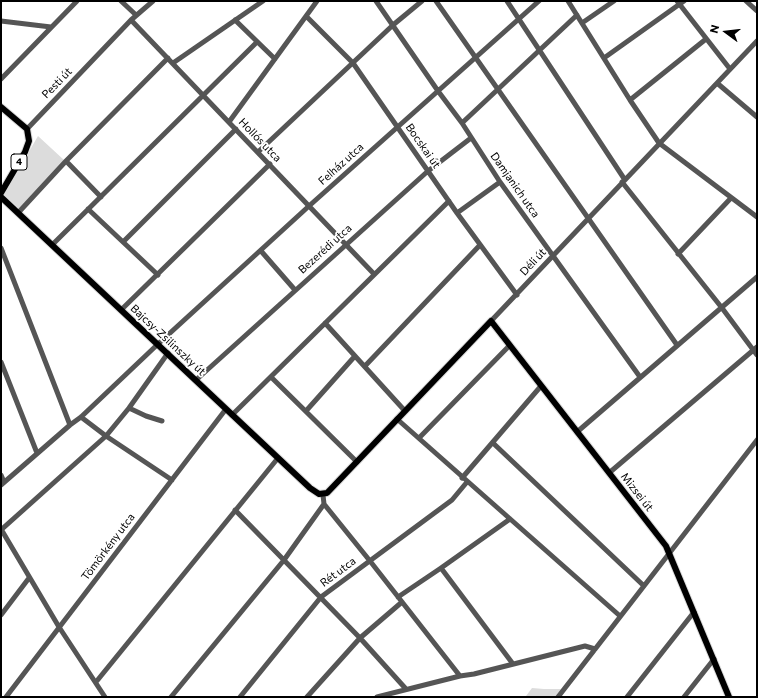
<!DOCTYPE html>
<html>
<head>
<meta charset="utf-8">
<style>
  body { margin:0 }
  #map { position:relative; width:758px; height:698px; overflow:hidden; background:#fff; font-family:Commissioner,sans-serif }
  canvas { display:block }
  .frame { position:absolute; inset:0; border:2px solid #000; pointer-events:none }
  .north { position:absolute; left:706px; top:12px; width:40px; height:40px; -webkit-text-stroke:3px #fff; paint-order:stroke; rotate:285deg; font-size:11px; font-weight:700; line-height:16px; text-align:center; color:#000 }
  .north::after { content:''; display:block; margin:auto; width:14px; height:18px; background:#000; clip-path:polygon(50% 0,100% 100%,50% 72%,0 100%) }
</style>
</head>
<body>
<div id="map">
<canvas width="758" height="698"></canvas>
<div class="frame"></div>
<div class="north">N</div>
</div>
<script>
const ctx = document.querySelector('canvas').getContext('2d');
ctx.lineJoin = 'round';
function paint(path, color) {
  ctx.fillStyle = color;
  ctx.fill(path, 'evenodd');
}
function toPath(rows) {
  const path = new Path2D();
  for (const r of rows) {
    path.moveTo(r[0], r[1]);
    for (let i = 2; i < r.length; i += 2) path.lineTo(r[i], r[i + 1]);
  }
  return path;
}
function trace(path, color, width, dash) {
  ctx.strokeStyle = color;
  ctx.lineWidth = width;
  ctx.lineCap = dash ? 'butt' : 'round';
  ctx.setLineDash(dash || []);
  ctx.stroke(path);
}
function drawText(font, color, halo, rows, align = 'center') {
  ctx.font = font + ' Commissioner,sans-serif';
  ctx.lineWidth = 3.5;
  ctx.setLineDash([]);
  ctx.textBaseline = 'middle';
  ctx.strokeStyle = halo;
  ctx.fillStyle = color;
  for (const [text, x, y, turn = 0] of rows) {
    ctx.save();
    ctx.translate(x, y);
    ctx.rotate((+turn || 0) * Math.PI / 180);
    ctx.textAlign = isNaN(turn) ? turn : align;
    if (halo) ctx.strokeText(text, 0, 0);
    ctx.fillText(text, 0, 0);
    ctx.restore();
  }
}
const green = toPath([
  [38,136,64,160,18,213,2,198],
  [532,688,544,689,561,689,555,697,523,697,526,696]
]);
const minor = toPath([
  [121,1,136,15],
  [376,1,438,91,462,123,500,182,640,377],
  [436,1,677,345],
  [507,1,625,180],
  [568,1,630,100,659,143,757,217],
  [677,1,730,69],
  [746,1,757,11],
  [306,16,353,63,457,213,517,295],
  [131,20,374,274],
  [235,20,275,59],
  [1,21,51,27],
  [582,23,614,1],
  [604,58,684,1],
  [173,63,263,1],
  [1,79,77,1],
  [717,83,757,117],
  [630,100,706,39],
  [229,122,317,1],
  [462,123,577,15],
  [27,129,131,20,153,1],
  [258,152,393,25,422,1],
  [66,161,101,197],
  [622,182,722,308,757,355],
  [88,209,158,275],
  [18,213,66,161,168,58],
  [457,213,500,182],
  [123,242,236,129],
  [52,245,257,42],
  [1,248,70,425],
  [261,251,295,290],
  [678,254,731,198],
  [121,310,270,164],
  [491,321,757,41],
  [325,323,405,411],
  [1,362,37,453],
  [365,366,480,245],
  [271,377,357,462],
  [196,380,428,171,471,138],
  [129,408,146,416,162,421],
  [306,411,355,356],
  [232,415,449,201],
  [81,417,106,436,172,480],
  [397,419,620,616],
  [577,432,757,277],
  [419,438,510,345],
  [493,443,644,586],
  [609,473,757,347],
  [1,475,4,482],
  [462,478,541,386],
  [1,485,70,425,81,417,158,344,309,206,539,1],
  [324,504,370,561,460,676],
  [235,510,360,638,406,689],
  [1,529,59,627,105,697],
  [1,530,106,436,129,408,168,353],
  [441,568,513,664],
  [398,597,441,568,510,519],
  [1,615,29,578],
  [96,682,278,458],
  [6,697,226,409],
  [171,697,284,560,324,504,323,495],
  [240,697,321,597,452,500,467,482],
  [307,697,360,638,402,602],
  [377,697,460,676,474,674,585,646,595,649],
  [558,697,757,440],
  [627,697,694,612],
  [684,697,714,659]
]);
const major = toPath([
  [1,107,27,129,29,141,25,152,1,193],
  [1,197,310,488,319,494,327,493,491,321,666,546,729,697]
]);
const shields = [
  [19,162,16]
];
const shieldNames = [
  ["4",19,162]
];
const streetNames = [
  ["Pesti út",57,83,-46],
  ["Hollós utca",260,140,46],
  ["Bocskai út",423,146,55],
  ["Felház utca",341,164,-42],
  ["Damjanich utca",515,185,55],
  ["Bezerédi utca",325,249,-42],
  ["Déli út",533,262,-47],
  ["Bajcsy-Zsilinszky út",168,340,43],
  ["Mizsei út",637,492,52],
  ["Tömörkény utca",108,547,-53],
  ["Rét utca",338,572,-37]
];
paint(green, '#dcdcdc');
trace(major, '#dbdbdb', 8);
trace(minor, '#555', 5);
trace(major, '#000', 6);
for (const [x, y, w] of shields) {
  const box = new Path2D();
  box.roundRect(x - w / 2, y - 8, w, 16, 3);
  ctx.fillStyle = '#fff';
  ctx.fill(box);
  trace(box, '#000', 1);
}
drawText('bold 10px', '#000', null, shieldNames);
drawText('11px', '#000', '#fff', streetNames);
</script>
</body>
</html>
